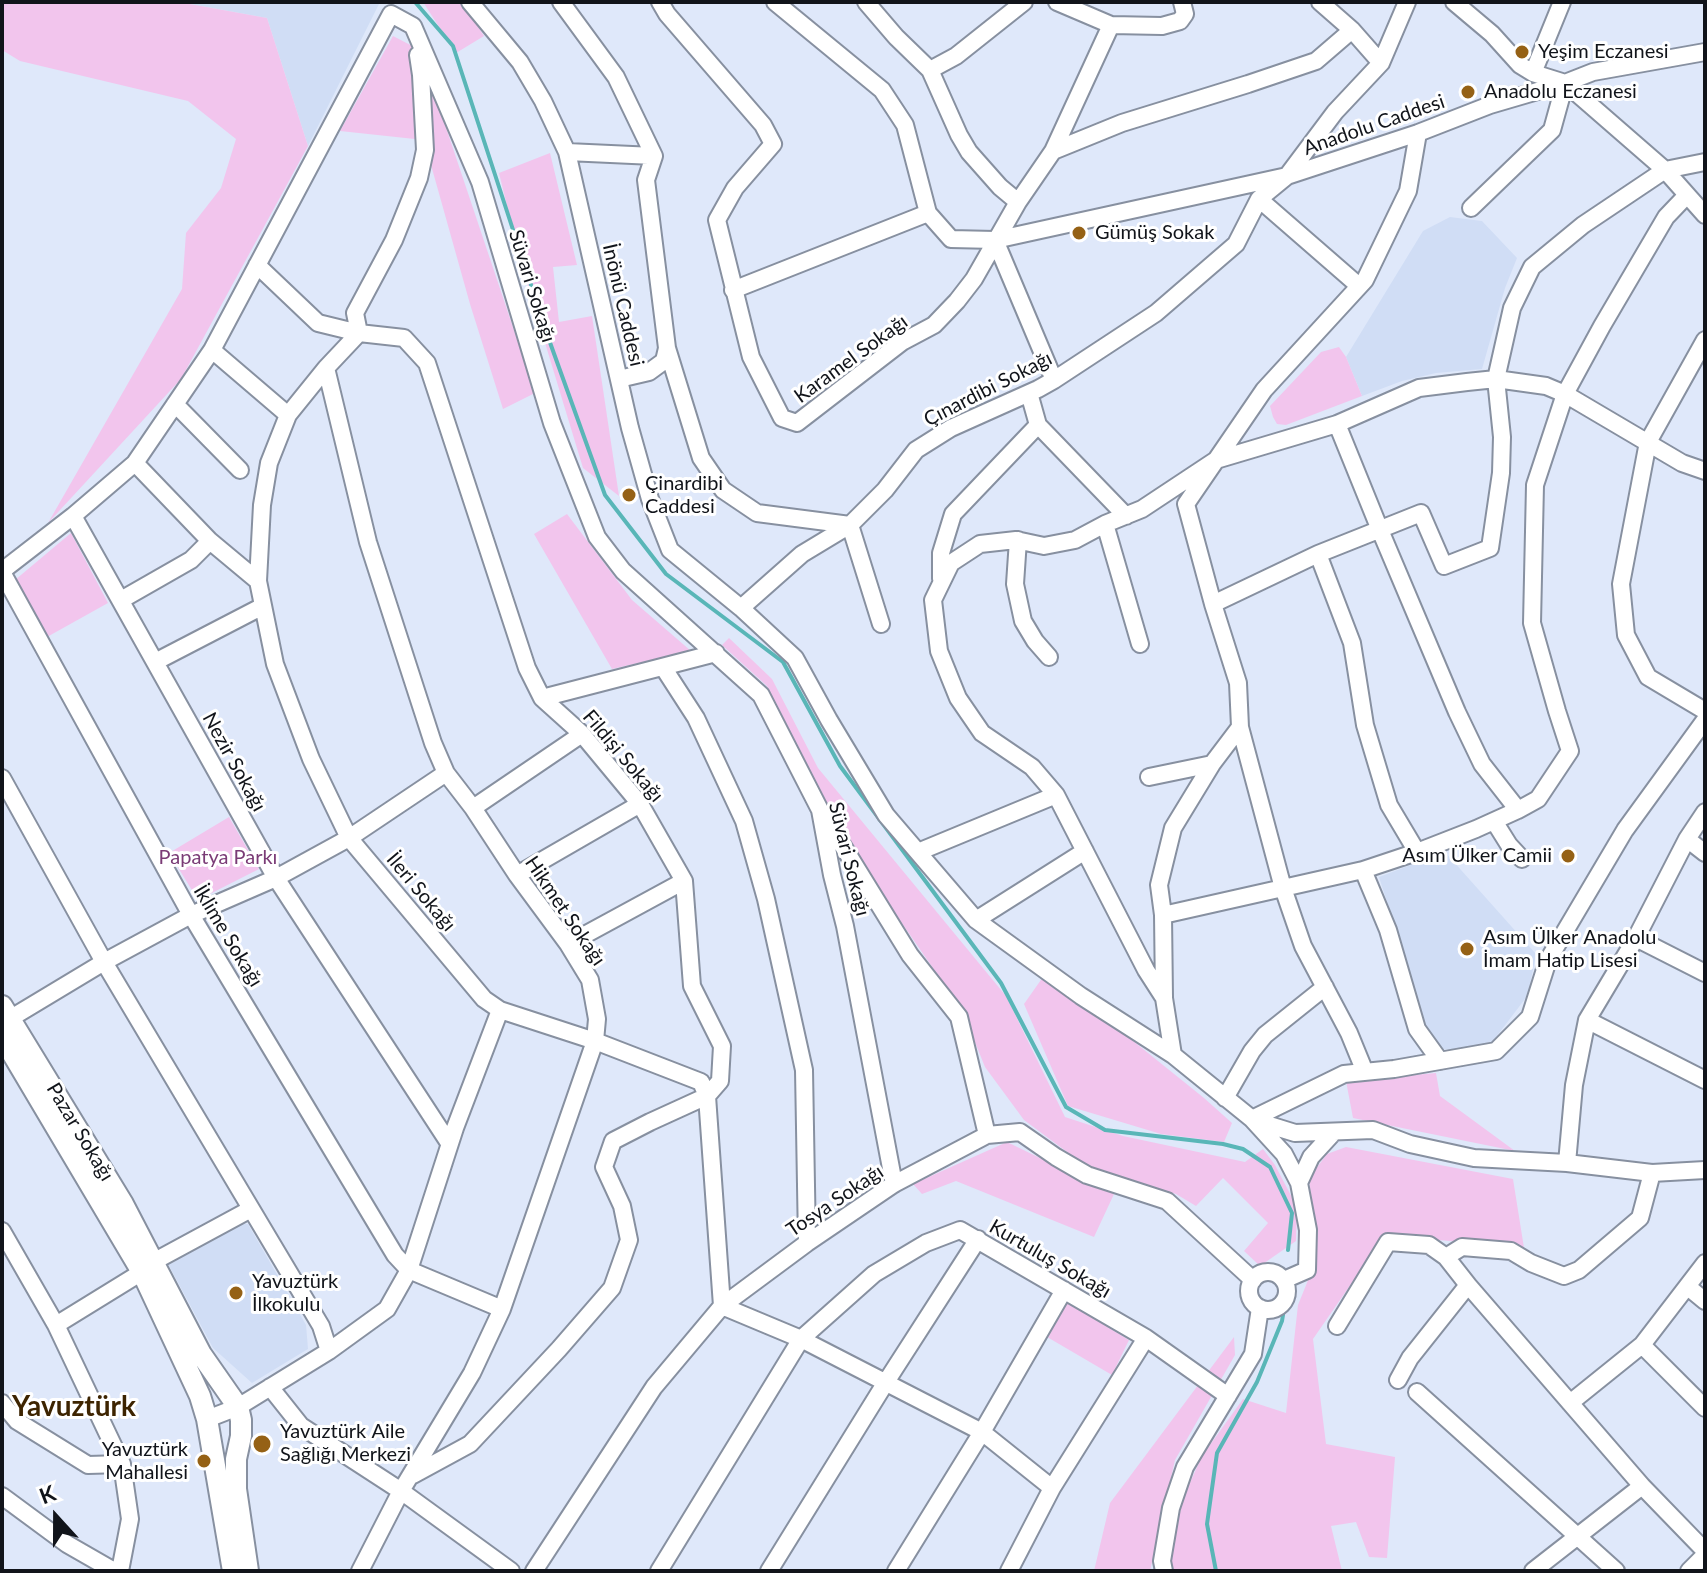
<!DOCTYPE html>
<html>
<head>
<meta charset="utf-8">
<style>
  body { margin:0 }
  #map { position:relative; width:1707px; height:1573px; overflow:hidden; background:#dfe8fa; font-family:Lato,sans-serif }
  canvas { display:block }
  .frame { position:absolute; inset:0; border:4px solid #11141a; pointer-events:none }
  .north { position:absolute; left:16px; top:1477px; width:80px; height:80px; -webkit-text-stroke:6px #fff; paint-order:stroke; rotate:339deg; font-size:22px; font-weight:700; line-height:32px; text-align:center; color:#11141a }
  .north::after { content:''; display:block; margin:auto; width:28px; height:36px; background:#11141a; clip-path:polygon(50% 0,100% 100%,50% 72%,0 100%) }
</style>
</head>
<body>
<div id="map">
<canvas width="1707" height="1573"></canvas>
<div class="frame"></div>
<div class="north">K</div>
</div>
<script>
const ctx = document.querySelector('canvas').getContext('2d');
ctx.lineJoin = 'round';
function paint(path, color) {
  ctx.fillStyle = color;
  ctx.fill(path, 'evenodd');
}
function toPath(rows) {
  const path = new Path2D();
  for (const r of rows) {
    if (r.length === 3) {
      path.moveTo(r[0] + r[2], r[1]);
      path.arc(r[0], r[1], r[2], 0, 2 * Math.PI);
      continue;
    }
    path.moveTo(r[0], r[1]);
    for (let i = 2; i < r.length; i += 2) path.lineTo(r[i], r[i + 1]);
  }
  return path;
}
function trace(path, color, width, dash) {
  ctx.strokeStyle = color;
  ctx.lineWidth = width;
  ctx.lineCap = dash ? 'butt' : 'round';
  ctx.setLineDash(dash || []);
  ctx.stroke(path);
}
function drawText(font, color, halo, rows, align = 'center') {
  ctx.font = font + ' Lato,sans-serif';
  ctx.lineWidth = 6;
  ctx.setLineDash([]);
  ctx.textBaseline = 'middle';
  ctx.strokeStyle = halo;
  ctx.fillStyle = color;
  for (const [text, x, y, turn = 0] of rows) {
    ctx.save();
    ctx.translate(x, y);
    ctx.rotate((+turn || 0) * Math.PI / 180);
    ctx.textAlign = isNaN(turn) ? turn : align;
    if (halo) ctx.strokeText(text, 0, 0);
    ctx.fillText(text, 0, 0);
    ctx.restore();
  }
}
const built = toPath([
  [179,2,380,2,308,146,267,18],
  [1450,217,1482,221,1517,258,1505,288,1482,369,1436,373,1402,381,1362,396,1346,357,1423,231],
  [1445,852,1536,954,1528,995,1493,1041,1468,1050,1442,1049,1422,1022,1400,943,1379,877],
  [238,1224,248,1224,306,1325,308,1349,252,1383,213,1348,167,1262]
]);
const green = toPath([
  [2,2,179,2,267,18,308,146,181,379,48,523,182,289,186,233,221,188,236,139,188,101,20,61,2,50],
  [423,2,462,2,484,36,456,53],
  [393,36,420,50,535,393,503,409,470,304,424,140,340,131],
  [550,153,577,265,553,267,559,322,592,316,619,496,583,468,522,267,499,173],
  [1339,347,1346,357,1362,396,1286,425,1277,424,1273,417,1270,406,1321,352],
  [567,514,632,600,691,651,612,669,534,534],
  [71,533,108,603,47,637,15,580],
  [729,638,772,679,818,768,1006,996,1065,1117,1123,1136,1245,1162,1263,1149,1275,1165,1297,1207,1296,1241,1260,1266,1244,1251,1268,1223,1223,1178,1196,1206,1176,1194,1086,1166,1024,1120,985,1067,962,1010,829,818,767,686,722,645],
  [229,817,259,869,198,900,169,853],
  [1043,977,1102,1016,1204,1098,1232,1123,1224,1142,1161,1134,1068,1106,1024,1004],
  [1436,1073,1440,1096,1515,1151,1353,1118,1346,1081],
  [1007,1142,1114,1194,1094,1237,956,1181,922,1194,913,1184],
  [1346,1147,1513,1179,1524,1248,1385,1235,1313,1339,1326,1444,1395,1457,1387,1558,1369,1557,1356,1522,1331,1526,1342,1571,1171,1571,1168,1562,1184,1496,1202,1456,1243,1399,1286,1413,1298,1305,1317,1258,1309,1178,1327,1154],
  [1063,1300,1129,1340,1112,1375,1042,1334],
  [1234,1337,1235,1355,1175,1460,1150,1571,1094,1571,1110,1503]
]);
const stream = toPath([
  [415,2,453,46,548,337,605,495,666,574,783,662,840,766,1001,983,1066,1107,1105,1130,1223,1144,1243,1149,1270,1167,1292,1213,1288,1250],
  [1216,1571,1207,1524,1217,1453,1257,1382,1282,1321,1283,1315]
]);
const minor = toPath([
  [470,2,520,62,543,101,567,152,630,428,650,499,670,550,741,608,795,658,829,720,886,815,976,920,1081,996,1173,1055,1252,1119,1284,1154,1299,1183,1308,1230,1307,1270,1284,1280],
  [561,2,616,77,654,156,646,180,667,348,701,458,723,490,757,513,850,525,881,624],
  [660,2,667,14,763,125,773,144,735,188,717,220,751,357,782,418,797,423,902,342,934,325,957,301,974,279,1018,202,1053,151,1111,25],
  [775,2,882,90,905,125,928,213,951,239,995,240,1287,176,1418,133,1490,105,1565,83,1593,72,1705,52],
  [866,2,896,37,930,70,959,135,969,152,1000,187,1018,202],
  [1057,2,1111,25,1162,26,1180,21,1185,14,1182,2],
  [1320,2,1352,30,1381,63],
  [1454,2,1492,34,1520,65,1533,73,1565,83,1665,170,1705,215],
  [930,70,956,56,1024,2],
  [1533,73,1562,2],
  [1053,151,1122,123,1248,84,1316,61,1352,30],
  [567,152,654,156],
  [1259,199,1359,286],
  [1471,208,1552,130,1565,83],
  [995,240,1054,380],
  [257,265,318,323,359,333,404,338,427,363,527,668,542,698,582,734,640,804,684,881,692,986,722,1046,720,1081,707,1096,650,1122,613,1141,604,1167,622,1206,629,1240,612,1288,559,1349,470,1444,413,1475],
  [733,290,928,213],
  [359,333,326,368,288,415,269,463,262,505,258,581,275,664,311,759,349,838,484,999,500,1010,595,1041,701,1082,707,1096,722,1306,801,1339,982,1432,1052,1488],
  [359,333,355,313,394,240,419,178,425,150,421,75,418,55],
  [1705,340,1648,442,1621,584,1626,635,1648,677,1705,711],
  [212,350,288,415],
  [326,368,368,542,433,743,446,773,473,808,517,875,568,944,590,980,597,1019,595,1041,502,1309,472,1373,401,1491,360,1571],
  [619,379,649,372,664,361,667,348],
  [1029,393,1038,425,1126,516],
  [175,404,240,470],
  [1337,424,1380,530,1457,712,1482,764,1518,810],
  [135,463,210,541,258,581],
  [73,516,276,878,449,1143],
  [1105,524,1140,644],
  [1018,540,1015,584,1023,621,1035,641,1049,657],
  [1318,554,1352,643,1365,725,1389,805,1417,852],
  [2,571,73,516,135,463,212,350,391,14,413,26,480,182,552,423,597,537,623,571,761,695,820,810,832,875,845,926,894,1184],
  [2,572,191,915,395,1255,409,1270,502,1309],
  [941,579,941,553,953,514,1038,425],
  [121,600,191,560,210,541],
  [1213,604,1318,554,1421,513,1444,566,1490,548,1501,473,1502,437,1496,379,1512,308,1532,267,1583,225,1665,170,1705,162],
  [741,608,802,554,850,525,885,490,916,450,951,428,1038,389,1054,380,1156,313,1236,244,1259,199,1287,176,1335,112,1381,63,1407,2],
  [155,662,263,606],
  [663,667,696,718,744,821,766,899,804,1070,807,1243],
  [542,698,716,653],
  [1240,727,1283,888,1303,946,1349,1033,1365,1072],
  [1149,777,1212,764],
  [2,778,104,962,321,1326,329,1351],
  [473,808,582,734],
  [825,817,910,955,959,1017,987,1135],
  [1494,821,1509,845,1522,859],
  [1687,839,1705,853],
  [918,852,1056,795],
  [1363,870,1388,930,1417,1029,1440,1061],
  [517,875,640,804],
  [1163,915,1363,870,1417,852,1476,829,1518,810,1538,799,1570,751,1557,711,1532,623,1535,485,1565,394,1602,326,1666,217,1687,195],
  [976,920,1085,851],
  [1636,938,1705,973],
  [568,944,684,881],
  [1164,997,1163,915,1159,885,1173,828,1212,764,1240,727,1238,683,1213,604,1186,504,1264,390,1365,280,1408,191,1418,133],
  [11,1018,104,962,191,915,276,878,349,838,446,773],
  [1587,1020,1705,1080],
  [1173,1055,1164,998,1146,970,1056,795,1032,767,982,733,958,698,939,651,933,600,951,563,980,544,1016,540,1044,546,1075,540,1105,524,1142,509,1216,460,1337,424,1419,388,1467,382,1496,379,1546,386,1565,394,1682,463,1705,471],
  [1225,1098,1252,1051,1265,1035,1325,987],
  [1252,1119,1344,1074,1394,1069,1496,1051,1530,1017,1548,960,1625,830,1705,720],
  [1253,1120,1295,1133,1373,1130,1410,1144,1474,1158,1567,1163,1652,1173,1705,1170],
  [1567,1163,1574,1085,1587,1020,1636,938,1687,839,1705,812],
  [1299,1183,1311,1157,1333,1133],
  [2,1231,56,1325,122,1464,130,1519,120,1571],
  [1705,1263,1642,1345,1705,1408],
  [1268,1291,19],
  [1468,1285,1642,1486,1705,1551],
  [1688,1287,1705,1301],
  [56,1325,142,1272,153,1262,251,1209],
  [1337,1326,1388,1242,1429,1245,1446,1257,1462,1247,1511,1251,1531,1263,1564,1276,1579,1270,1640,1218,1652,1173],
  [1398,1380,1410,1358,1468,1285,1446,1257],
  [270,1387,301,1426,401,1491,511,1571],
  [1417,1392,1616,1571],
  [2,1403,17,1421,88,1465,122,1464],
  [1570,1403,1642,1345],
  [207,1419,238,1407,329,1351,387,1309,409,1270,455,1128,500,1010],
  [2,1496,67,1544,114,1571],
  [534,1571,654,1387,722,1306,807,1243,894,1184,987,1135,1020,1132,1056,1157,1087,1175,1167,1201,1253,1280],
  [659,1571,801,1339,874,1274,926,1243,960,1230,1146,1338,1228,1396],
  [769,1571,886,1382,978,1239],
  [896,1571,982,1432,1064,1290],
  [1009,1571,1052,1488,1146,1338],
  [1164,1571,1162,1561,1171,1508,1185,1467,1253,1354,1260,1308],
  [1533,1571,1642,1486],
  [1689,1571,1705,1555]
]);
const major = toPath([
  [2,1006,123,1204,201,1354,238,1407,241,1420,241,1436,236,1459,236,1489,248,1571],
  [2,1036,142,1272,200,1396,207,1419,233,1571]
]);
const markers = [
  [1522,52,8,"#956115"],
  [1468,92,8,"#956115"],
  [1079,233,8,"#956115"],
  [629,495,8,"#956115"],
  [1568,856,8,"#956115"],
  [1467,949,8,"#956115"],
  [236,1293,8,"#956115"],
  [262,1444,10,"#956115"],
  [204,1461,8,"#956115"]
];
const poiNames = [
  ["Yeşim Eczanesi",1538,52],
  ["Anadolu Eczanesi",1484,92],
  ["Gümüş Sokak",1095,233],
  ["Çinardibi",645,484],
  ["Caddesi",645,507],
  ["Asım Ülker Camii",1552,856,"right"],
  ["Asım Ülker Anadolu",1483,938],
  ["İmam Hatip Lisesi",1483,961],
  ["Yavuztürk",252,1282],
  ["İlkokulu",252,1305],
  ["Yavuztürk Aile",280,1432],
  ["Sağlığı Merkezi",280,1455],
  ["Yavuztürk",188,1450,"right"],
  ["Mahallesi",188,1473,"right"]
];
const streetNames = [
  ["Anadolu Caddesi",1374,125,-19],
  ["Süvari Sokağı",532,286,73],
  ["İnönü Caddesi",623,305,77],
  ["Karamel Sokağı",851,359,-36],
  ["Çınardibi Sokağı",988,389,-27],
  ["Fildişi Sokağı",623,756,50],
  ["Nezir Sokağı",234,762,61],
  ["Süvari Sokağı",849,859,76],
  ["İleri Sokağı",421,892,50],
  ["Hikmet Sokağı",565,911,56],
  ["İklime Sokağı",228,936,59],
  ["Pazar Sokağı",80,1132,59],
  ["Tosya Sokağı",835,1201,-34],
  ["Kurtuluş Sokağı",1050,1259,30]
];
const parkNames = [
  ["Papatya Parkı",218,858]
];
const districtNames = [
  ["Yavuztürk",74,1407]
];
paint(built, '#d0ddf5');
paint(green, '#f2c5ed');
trace(stream, '#59b6b7', 4);
trace(minor, '#8790a0', 20);
trace(major, '#8790a0', 24);
trace(minor, '#fff', 16);
trace(major, '#fff', 20);
for (const [x, y, r, color] of markers) {
  const dot = new Path2D();
  dot.arc(x, y, r, 0, 2 * Math.PI);
  ctx.fillStyle = color;
  ctx.fill(dot);
  trace(dot, '#fff', 3);
}
drawText('20px', '#11141a', '#fff', poiNames, 'left');
drawText('20px', '#11141a', '#fff', streetNames);
drawText('20px', '#7a3b76', '#fff', parkNames);
drawText('bold 28px', '#3d2401', '#fff', districtNames);
</script>
</body>
</html>
